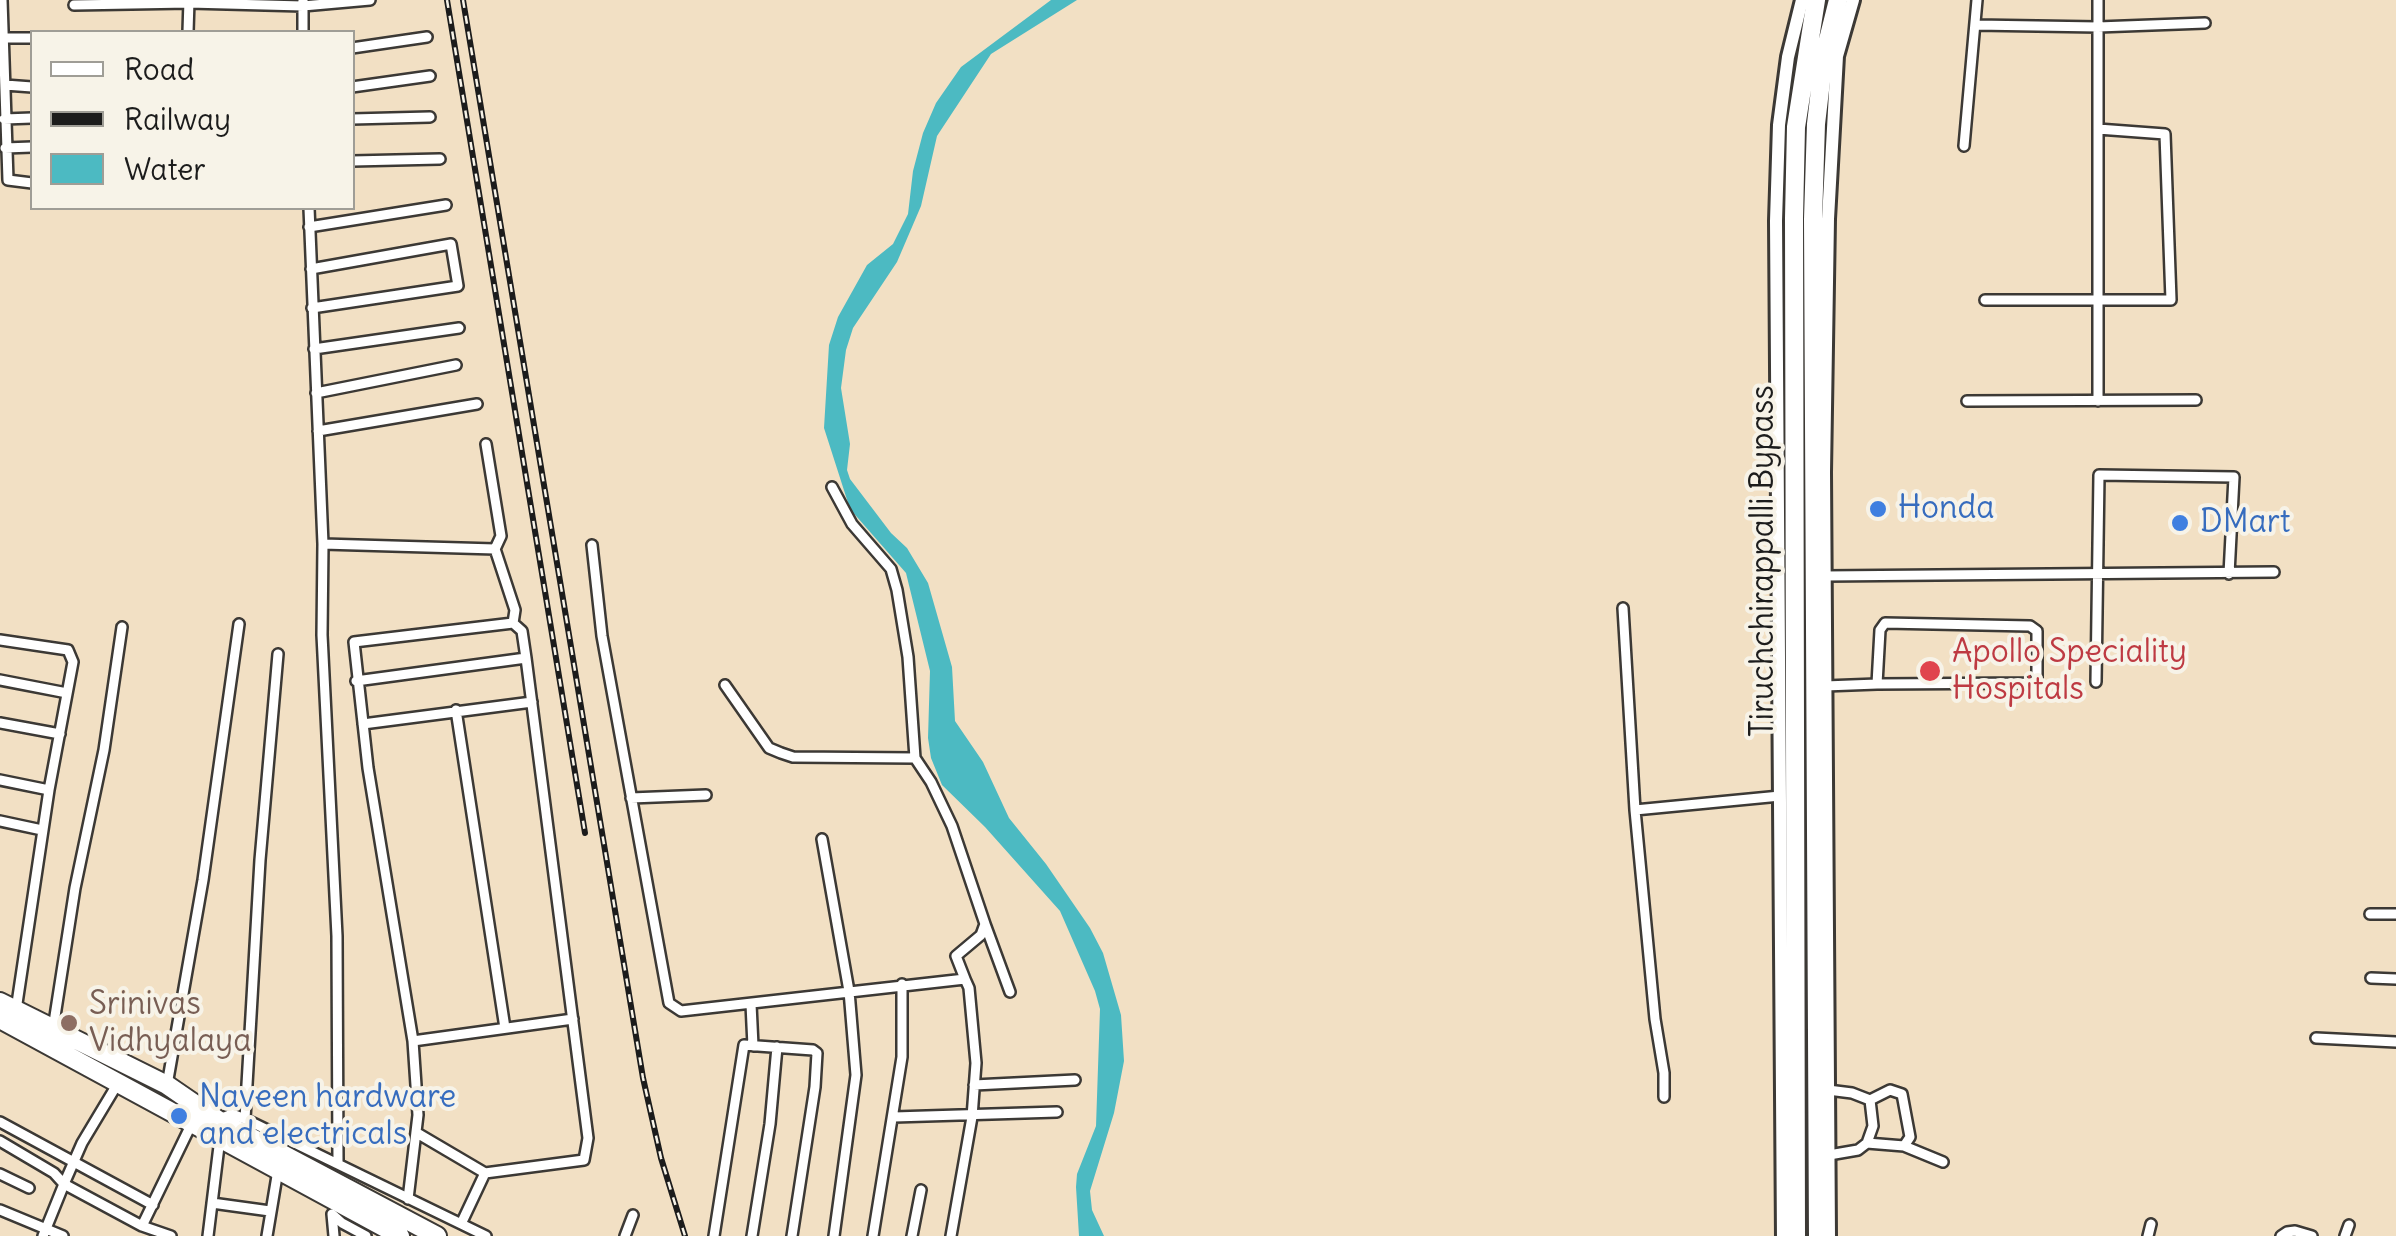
<!DOCTYPE html>
<html>
<head>
<meta charset="utf-8">
<style>
  body { margin:0 }
  #map { position:relative; width:2396px; height:1236px; overflow:hidden; background:#f2e0c4; font-family:Delius,sans-serif }
  canvas { display:block }
  .legend { position:absolute; left:30px; top:30px; width:325px; height:180px; box-sizing:border-box; background:#f7f3e8; border:2px solid #9f9d96; margin:0; padding:12px 18px; list-style:none; font-size:30px; color:#1c1c1c }
  .legend li { display:flex; align-items:center; gap:20px; height:50px }
  .legend b { width:50px; border:2px solid #9f9d96 }
</style>
</head>
<body>
<div id="map">
<canvas width="2396" height="1236"></canvas>
<ul class="legend">
<li><b style="height:12px;background:#fff"></b>Road</li>
<li><b style="height:12px;background:#1c1c1c"></b>Railway</li>
<li><b style="height:28px;background:#4cbac2"></b>Water</li>
</ul>
</div>
<script>
const ctx = document.querySelector('canvas').getContext('2d');
ctx.lineJoin = 'round';
function paint(path, color) {
  ctx.fillStyle = color;
  ctx.fill(path, 'evenodd');
}
function toPath(rows) {
  const path = new Path2D();
  for (const r of rows) {
    path.moveTo(r[0], r[1]);
    for (let i = 2; i < r.length; i += 2) path.lineTo(r[i], r[i + 1]);
  }
  return path;
}
function trace(path, color, width, dash) {
  ctx.strokeStyle = color;
  ctx.lineWidth = width;
  ctx.lineCap = dash ? 'butt' : 'round';
  ctx.setLineDash(dash || []);
  ctx.stroke(path);
}
function drawText(font, color, halo, rows, align = 'center') {
  ctx.font = font + ' Delius,sans-serif';
  ctx.lineWidth = 8;
  ctx.setLineDash([]);
  ctx.textBaseline = 'middle';
  ctx.strokeStyle = halo;
  ctx.fillStyle = color;
  for (const [text, x, y, turn = 0] of rows) {
    ctx.save();
    ctx.translate(x, y);
    ctx.rotate((+turn || 0) * Math.PI / 180);
    ctx.textAlign = isNaN(turn) ? turn : align;
    if (halo) ctx.strokeText(text, 0, 0);
    ctx.fillText(text, 0, 0);
    ctx.restore();
  }
}
const water = toPath([
  [1051,0,1077,0,991,54,937,136,921,206,897,262,853,328,846,350,841,388,850,444,847,470,850,479,891,533,907,548,928,583,952,667,955,721,983,762,1009,818,1046,864,1090,928,1103,953,1121,1015,1124,1061,1114,1113,1090,1191,1092,1210,1104,1236,1079,1236,1076,1187,1077,1174,1096,1126,1100,1009,1095,991,1060,911,985,827,942,785,931,758,928,738,930,671,906,573,850,509,824,428,829,345,838,317,867,265,893,244,908,214,913,171,923,133,936,103,961,67]
]);
const street = toPath([
  [2,0,8,180,32,183],
  [303,0,303,32],
  [74,5,189,3,303,6,370,0],
  [1976,25,2098,27,2205,23],
  [188,32,189,0],
  [4,38,32,38],
  [352,48,427,37],
  [5,85,32,87],
  [352,87,430,76],
  [4,119,32,118],
  [352,119,430,117],
  [1964,146,1977,0],
  [5,148,32,147],
  [352,161,440,159],
  [309,208,323,544,322,635,337,936,338,1162],
  [309,227,446,205],
  [311,269,451,244,458,286,312,308],
  [1985,300,2171,300,2165,134,2098,129],
  [314,349,459,328],
  [316,393,456,365],
  [1967,401,2196,400],
  [2098,401,2098,0],
  [318,431,477,404],
  [832,487,852,524,891,569,897,590,908,657,915,758,931,782,952,826,985,924,981,935,956,956,965,979],
  [323,544,495,549,501,536,486,444],
  [592,545,602,636,669,1003,681,1011,965,979,969,988,976,1063,972,1117,951,1236],
  [495,549,515,610,513,623],
  [1825,576,2274,572],
  [1623,608,1635,810,1655,1019,1664,1073,1664,1097],
  [0,640,68,650,73,662,49,790,16,1010],
  [0,680,67,693],
  [356,681,526,658],
  [2096,682,2099,475,2234,477,2229,574],
  [725,685,769,748,781,753,793,757,915,758],
  [1825,686,1877,684,1880,630,1885,623,2030,626,2037,631,2037,678,2034,683,1877,684],
  [456,710,505,1028],
  [0,723,60,734],
  [363,724,532,702],
  [0,780,49,790],
  [631,798,706,795],
  [1635,810,1780,796],
  [0,821,42,830],
  [822,839,849,991,856,1075,834,1236],
  [2370,914,2396,914],
  [985,924,1010,992],
  [2371,978,2396,979],
  [751,1004,753,1046],
  [53,1029,75,888,104,750,122,627],
  [2316,1038,2396,1042],
  [413,1041,573,1019],
  [167,1085,203,880,239,624],
  [974,1085,1075,1080],
  [1828,1090,1852,1093,1870,1100,1873,1126,1867,1143,1858,1150,1829,1155],
  [1870,1100,1890,1090,1902,1094,1910,1137,1904,1146,1943,1162],
  [894,1117,1057,1112],
  [220,1119,232,1114,245,1119,486,1236],
  [245,1119,260,860,278,654],
  [0,1122,153,1205],
  [0,1141,54,1173,64,1184,82,1143,118,1083],
  [1867,1143,1904,1146],
  [0,1174,29,1188],
  [408,1199,418,1115,413,1041,368,768,354,642,513,623,522,631,526,658,588,1138,584,1160,485,1173,417,1133],
  [212,1203,270,1211],
  [0,1210,63,1236],
  [332,1214,342,1223,366,1236],
  [332,1214,334,1236],
  [461,1224,485,1173],
  [142,1226,192,1123],
  [43,1236,64,1184,142,1226,171,1236],
  [208,1236,220,1138],
  [267,1236,278,1170],
  [625,1236,633,1215],
  [714,1236,744,1045,813,1050,817,1053,815,1087,792,1236],
  [752,1236,770,1124,777,1047],
  [873,1236,902,1057,902,984],
  [912,1236,921,1190],
  [2148,1236,2151,1224],
  [2281,1236,2287,1232,2295,1231,2312,1236],
  [2345,1236,2349,1225]
]);
const secondary = toPath([
  [1783,1236,1776,221,1779,125,1788,57,1802,0],
  [1829,1236,1824,472,1828,219,1837,56,1853,0]
]);
const highway = toPath([
  [0,1002,167,1085,218,1120,437,1236],
  [0,1019,400,1236],
  [1796,1236,1794,218,1796,127,1816,0],
  [1818,1236,1813,219,1816,124,1824,56,1838,0]
]);
const rail = toPath([
  [447,0,585,833],
  [463,0,643,1078,661,1158,685,1236]
]);
const markers = [
  [1878,509,10,"#3f7fe0"],
  [2180,523,10,"#3f7fe0"],
  [1930,671,12,"#e0444e"],
  [69,1023,10,"#8d6e63"],
  [179,1116,10,"#3f7fe0"]
];
const shopNames = [
  ["Honda",1898,509],
  ["DMart",2200,523],
  ["Naveen hardware",199,1098],
  ["and electricals",199,1135]
];
const streetNames = [
  ["Tiruchchirappalli Bypass",1764,561,-90]
];
const healthNames = [
  ["Apollo Speciality",1952,653],
  ["Hospitals",1952,690]
];
const educationNames = [
  ["Srinivas",89,1005],
  ["Vidhyalaya",89,1042]
];
paint(water, '#4cbac2');
trace(street, '#3c3935', 14);
trace(secondary, '#3c3935', 18);
trace(highway, '#3c3935', 22);
trace(street, '#fff', 9);
trace(secondary, '#fff', 12);
trace(highway, '#fff', 18);
trace(rail, '#1c1c1c', 6);
trace(rail, '#f7f3e8', 2.5, [8]);
for (const [x, y, r, color] of markers) {
  const dot = new Path2D();
  dot.arc(x, y, r, 0, 2 * Math.PI);
  ctx.fillStyle = color;
  ctx.fill(dot);
  trace(dot, '#f7f3e8', 4);
}
drawText('32px', '#366cbe', '#f7f3e8', shopNames, 'left');
drawText('32px', '#1c1c1c', '#f7f3e8', streetNames);
drawText('32px', '#be3a42', '#f7f3e8', healthNames, 'left');
drawText('32px', '#785e54', '#f7f3e8', educationNames, 'left');
</script>
</body>
</html>
